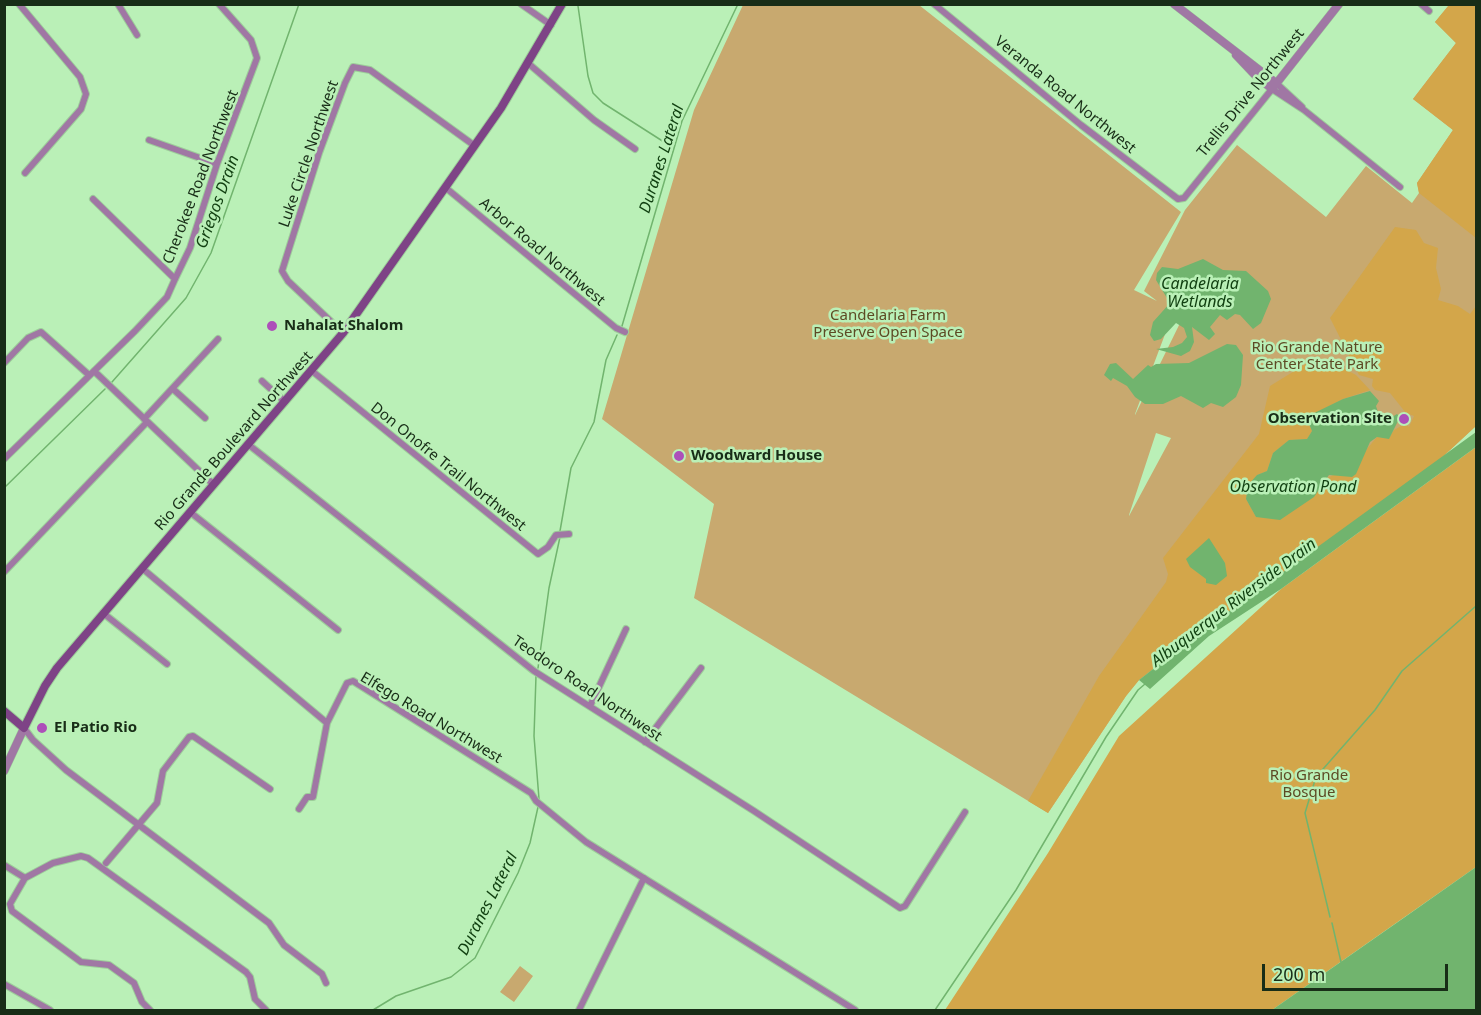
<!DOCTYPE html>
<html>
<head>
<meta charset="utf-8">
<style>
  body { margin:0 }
  #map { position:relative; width:1481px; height:1015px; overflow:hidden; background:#baf0b7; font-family:"Noto Sans",sans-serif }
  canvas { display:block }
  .frame { position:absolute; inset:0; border:6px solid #182d17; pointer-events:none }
  .scale { position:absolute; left:1262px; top:964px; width:186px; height:27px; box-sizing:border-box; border:3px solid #182d17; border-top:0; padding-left:8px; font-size:18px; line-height:21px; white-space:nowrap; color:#182d17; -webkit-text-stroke:4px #baf0b7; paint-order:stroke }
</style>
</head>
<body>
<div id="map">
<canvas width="1481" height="1015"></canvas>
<div class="frame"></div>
<div class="scale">200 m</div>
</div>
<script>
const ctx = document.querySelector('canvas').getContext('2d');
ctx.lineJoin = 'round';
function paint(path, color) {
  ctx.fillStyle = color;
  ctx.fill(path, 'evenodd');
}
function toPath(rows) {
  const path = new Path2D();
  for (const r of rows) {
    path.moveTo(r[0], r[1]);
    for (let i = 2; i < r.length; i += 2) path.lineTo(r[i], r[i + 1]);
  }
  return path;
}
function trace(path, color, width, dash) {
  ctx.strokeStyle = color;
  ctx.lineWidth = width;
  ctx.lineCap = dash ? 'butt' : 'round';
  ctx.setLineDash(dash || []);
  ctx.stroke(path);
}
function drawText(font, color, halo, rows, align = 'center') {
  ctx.font = font + ' "Noto Sans",sans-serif';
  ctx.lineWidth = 5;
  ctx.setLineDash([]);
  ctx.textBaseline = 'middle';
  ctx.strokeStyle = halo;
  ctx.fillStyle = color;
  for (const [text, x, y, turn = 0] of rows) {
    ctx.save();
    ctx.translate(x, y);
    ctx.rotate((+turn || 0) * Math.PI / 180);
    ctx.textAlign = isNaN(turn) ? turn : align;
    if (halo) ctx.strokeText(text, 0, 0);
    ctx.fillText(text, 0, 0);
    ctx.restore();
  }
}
const green = toPath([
  [743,5,919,5,1181,212,1134,290,1157,301,1144,291,1185,210,1237,145,1326,217,1366,166,1412,203,1419,193,1417,183,1453,130,1413,99,1456,43,1435,22,1449,5,1476,5,1476,426,1436,463,1199,633,1139,680,1126,696,1048,813,694,598,714,504,602,419,694,110],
  [1173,313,1182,319,1135,415,1135,414],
  [1156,433,1171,438,1129,516,1129,515],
  [520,966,533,976,514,1002,500,992]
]);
const forest = toPath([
  [1449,5,1476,5,1476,238,1419,193,1417,183,1453,130,1413,99,1456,43,1435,22],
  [1395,227,1416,230,1424,243,1438,248,1436,268,1441,289,1438,300,1458,306,1470,314,1476,306,1476,426,1436,463,1199,633,1139,680,1126,696,1048,813,1028,801,1099,676,1166,582,1168,574,1163,558,1259,434,1270,386,1309,362,1317,368,1337,365,1356,375,1370,390,1343,399,1306,418,1312,431,1307,439,1289,440,1273,453,1267,471,1257,475,1248,486,1246,499,1256,517,1335,474,1366,450,1377,437,1389,438,1394,430,1405,424,1409,427,1414,416,1406,413,1390,393,1375,390,1372,386,1373,379,1359,375,1330,318],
  [1476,447,1476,867,1272,1010,945,1010,1048,853,1119,736,1281,589]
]);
const water = toPath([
  [1203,259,1223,270,1246,271,1268,291,1271,299,1261,323,1253,329,1240,315,1235,314,1227,320,1220,315,1210,327,1215,334,1209,340,1192,327,1194,342,1190,351,1181,356,1156,349,1173,347,1182,343,1187,337,1184,328,1176,323,1161,339,1154,341,1150,335,1153,322,1170,303,1156,280,1157,273,1162,267,1178,269],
  [1227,344,1236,345,1243,355,1241,385,1236,397,1223,407,1211,403,1203,408,1181,396,1163,404,1145,404,1135,397,1127,386,1113,378,1111,381,1104,375,1110,364,1116,363,1133,379,1148,365,1151,367,1156,364,1189,363],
  [1370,391,1379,401,1376,406,1378,412,1383,415,1388,413,1392,417,1397,414,1400,417,1389,439,1377,437,1370,442,1356,474,1352,477,1329,475,1314,497,1280,520,1256,517,1246,499,1248,485,1257,475,1267,471,1273,453,1289,440,1307,439,1312,431,1306,417,1343,399],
  [1476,432,1476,447,1281,589,1209,636,1150,689,1139,680,1199,633],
  [1209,538,1225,563,1227,576,1216,585,1206,583,1206,579,1190,567,1186,559],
  [1476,867,1476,1010,1272,1010,1405,917]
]);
const stream = toPath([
  [578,6,588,76,593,93,603,103,664,142],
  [622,326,682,121,738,4],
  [112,382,186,298,211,253,299,4],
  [4,488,105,389],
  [560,531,571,468,594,422,606,360,617,335],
  [538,668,549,588,560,537],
  [536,676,534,736,539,799],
  [1330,917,1305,813,1316,777,1375,710,1402,671,1476,606],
  [1332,923,1341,962],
  [373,1010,396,996,451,977,475,958,518,873,530,843,538,807],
  [935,1010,1016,890,1106,737,1138,690,1145,684]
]);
const minor = toPath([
  [19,4,80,77,86,94,81,109,25,173],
  [118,4,137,35],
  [521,4,551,25],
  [934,4,1081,125,1178,199,1184,198,1272,89,1304,110,1400,187],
  [1421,4,1429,11],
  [529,64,594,120,635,149],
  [1276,83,1302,107],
  [149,140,217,164],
  [446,188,616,328,625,332],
  [93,199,175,279],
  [343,333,288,281,282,271,319,153,345,83,353,67,370,70,475,146],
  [4,363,28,338,41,332,89,375],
  [94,371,214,485],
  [312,371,538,554,548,547,556,535,569,534],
  [262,381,285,402],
  [173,389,205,418],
  [144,419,218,339],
  [249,445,534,671,754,811,900,908,905,906,965,812],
  [4,459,135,331,167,297,175,279,190,248,217,164,257,58,251,40,219,4],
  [190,512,338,630],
  [143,569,327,723,347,683,353,681,531,793,536,801,586,842,855,1010],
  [4,572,147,422],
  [103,613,167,664],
  [590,706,626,629],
  [24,728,33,740,66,770,269,923,284,945,322,974,326,983],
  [645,742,701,668],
  [299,809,307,797,313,797,327,723],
  [106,863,157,803,163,771,189,737,193,736,270,789],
  [4,865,25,878,53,863,81,856,88,858,246,972,250,977,255,999,266,1010],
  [25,878,10,904,12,911,81,962,109,965,134,983,142,1002,150,1010],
  [4,984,50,1010],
  [579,1010,644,878]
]);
const tertiary = toPath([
  [1174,4,1276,83],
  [1236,55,1254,74,1272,89,1339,4],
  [4,771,24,728]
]);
const secondary = toPath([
  [4,711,24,728,45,686,57,668,343,333,501,108,562,4]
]);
const markers = [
  [272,326,6,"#ad4fb9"],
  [1404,419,6,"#ad4fb9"],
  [679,456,6,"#ad4fb9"],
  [42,728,6,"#ad4fb9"]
];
const streetNames = [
  ["Trellis Drive Northwest",1251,93,-51],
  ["Veranda Road Northwest",1065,95,39],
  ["Luke Circle Northwest",309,154,-71],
  ["Cherokee Road Northwest",201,177,-69],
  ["Arbor Road Northwest",542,252,40],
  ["Rio Grande Boulevard Northwest",234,441,-49],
  ["Don Onofre Trail Northwest",448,467,39],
  ["Teodoro Road Northwest",587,689,34],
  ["Elfego Road Northwest",431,718,31]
];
const parkNames = [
  ["Candelaria Farm",888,316],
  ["Preserve Open Space",888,333],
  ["Rio Grande Nature",1317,348],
  ["Center State Park",1317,365],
  ["Rio Grande",1309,776],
  ["Bosque",1309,793]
];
const poiNames = [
  ["Nahalat Shalom",284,326],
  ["Observation Site",1392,419,"right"],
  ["Woodward House",691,456],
  ["El Patio Rio",54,728]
];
const waterNames = [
  ["Duranes Lateral",662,159,-72],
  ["Griegos Drain",218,202,-70],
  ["Candelaria",1200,284],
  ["Wetlands",1200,302],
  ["Observation Pond",1293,487],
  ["Albuquerque Riverside Drain",1234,603,-37],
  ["Duranes Lateral",488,904,-63]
];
paint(green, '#c8a96f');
paint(forest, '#d3a64a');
paint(water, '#71b46e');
trace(stream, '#71b46e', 1.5);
trace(minor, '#9dcd9a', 8);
trace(tertiary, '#9dcd9a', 9);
trace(secondary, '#9dcd9a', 10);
trace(minor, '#a077a4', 6);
trace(tertiary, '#a077a4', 8);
trace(secondary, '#7e4386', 8);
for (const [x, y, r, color] of markers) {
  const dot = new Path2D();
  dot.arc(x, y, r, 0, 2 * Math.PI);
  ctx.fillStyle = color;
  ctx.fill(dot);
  trace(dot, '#baf0b7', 2);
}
drawText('15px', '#182d17', '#baf0b7', streetNames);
drawText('15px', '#5d4a24', '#baf0b7', parkNames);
drawText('bold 15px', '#182d17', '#baf0b7', poiNames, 'left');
drawText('italic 16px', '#103f10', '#baf0b7', waterNames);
</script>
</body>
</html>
